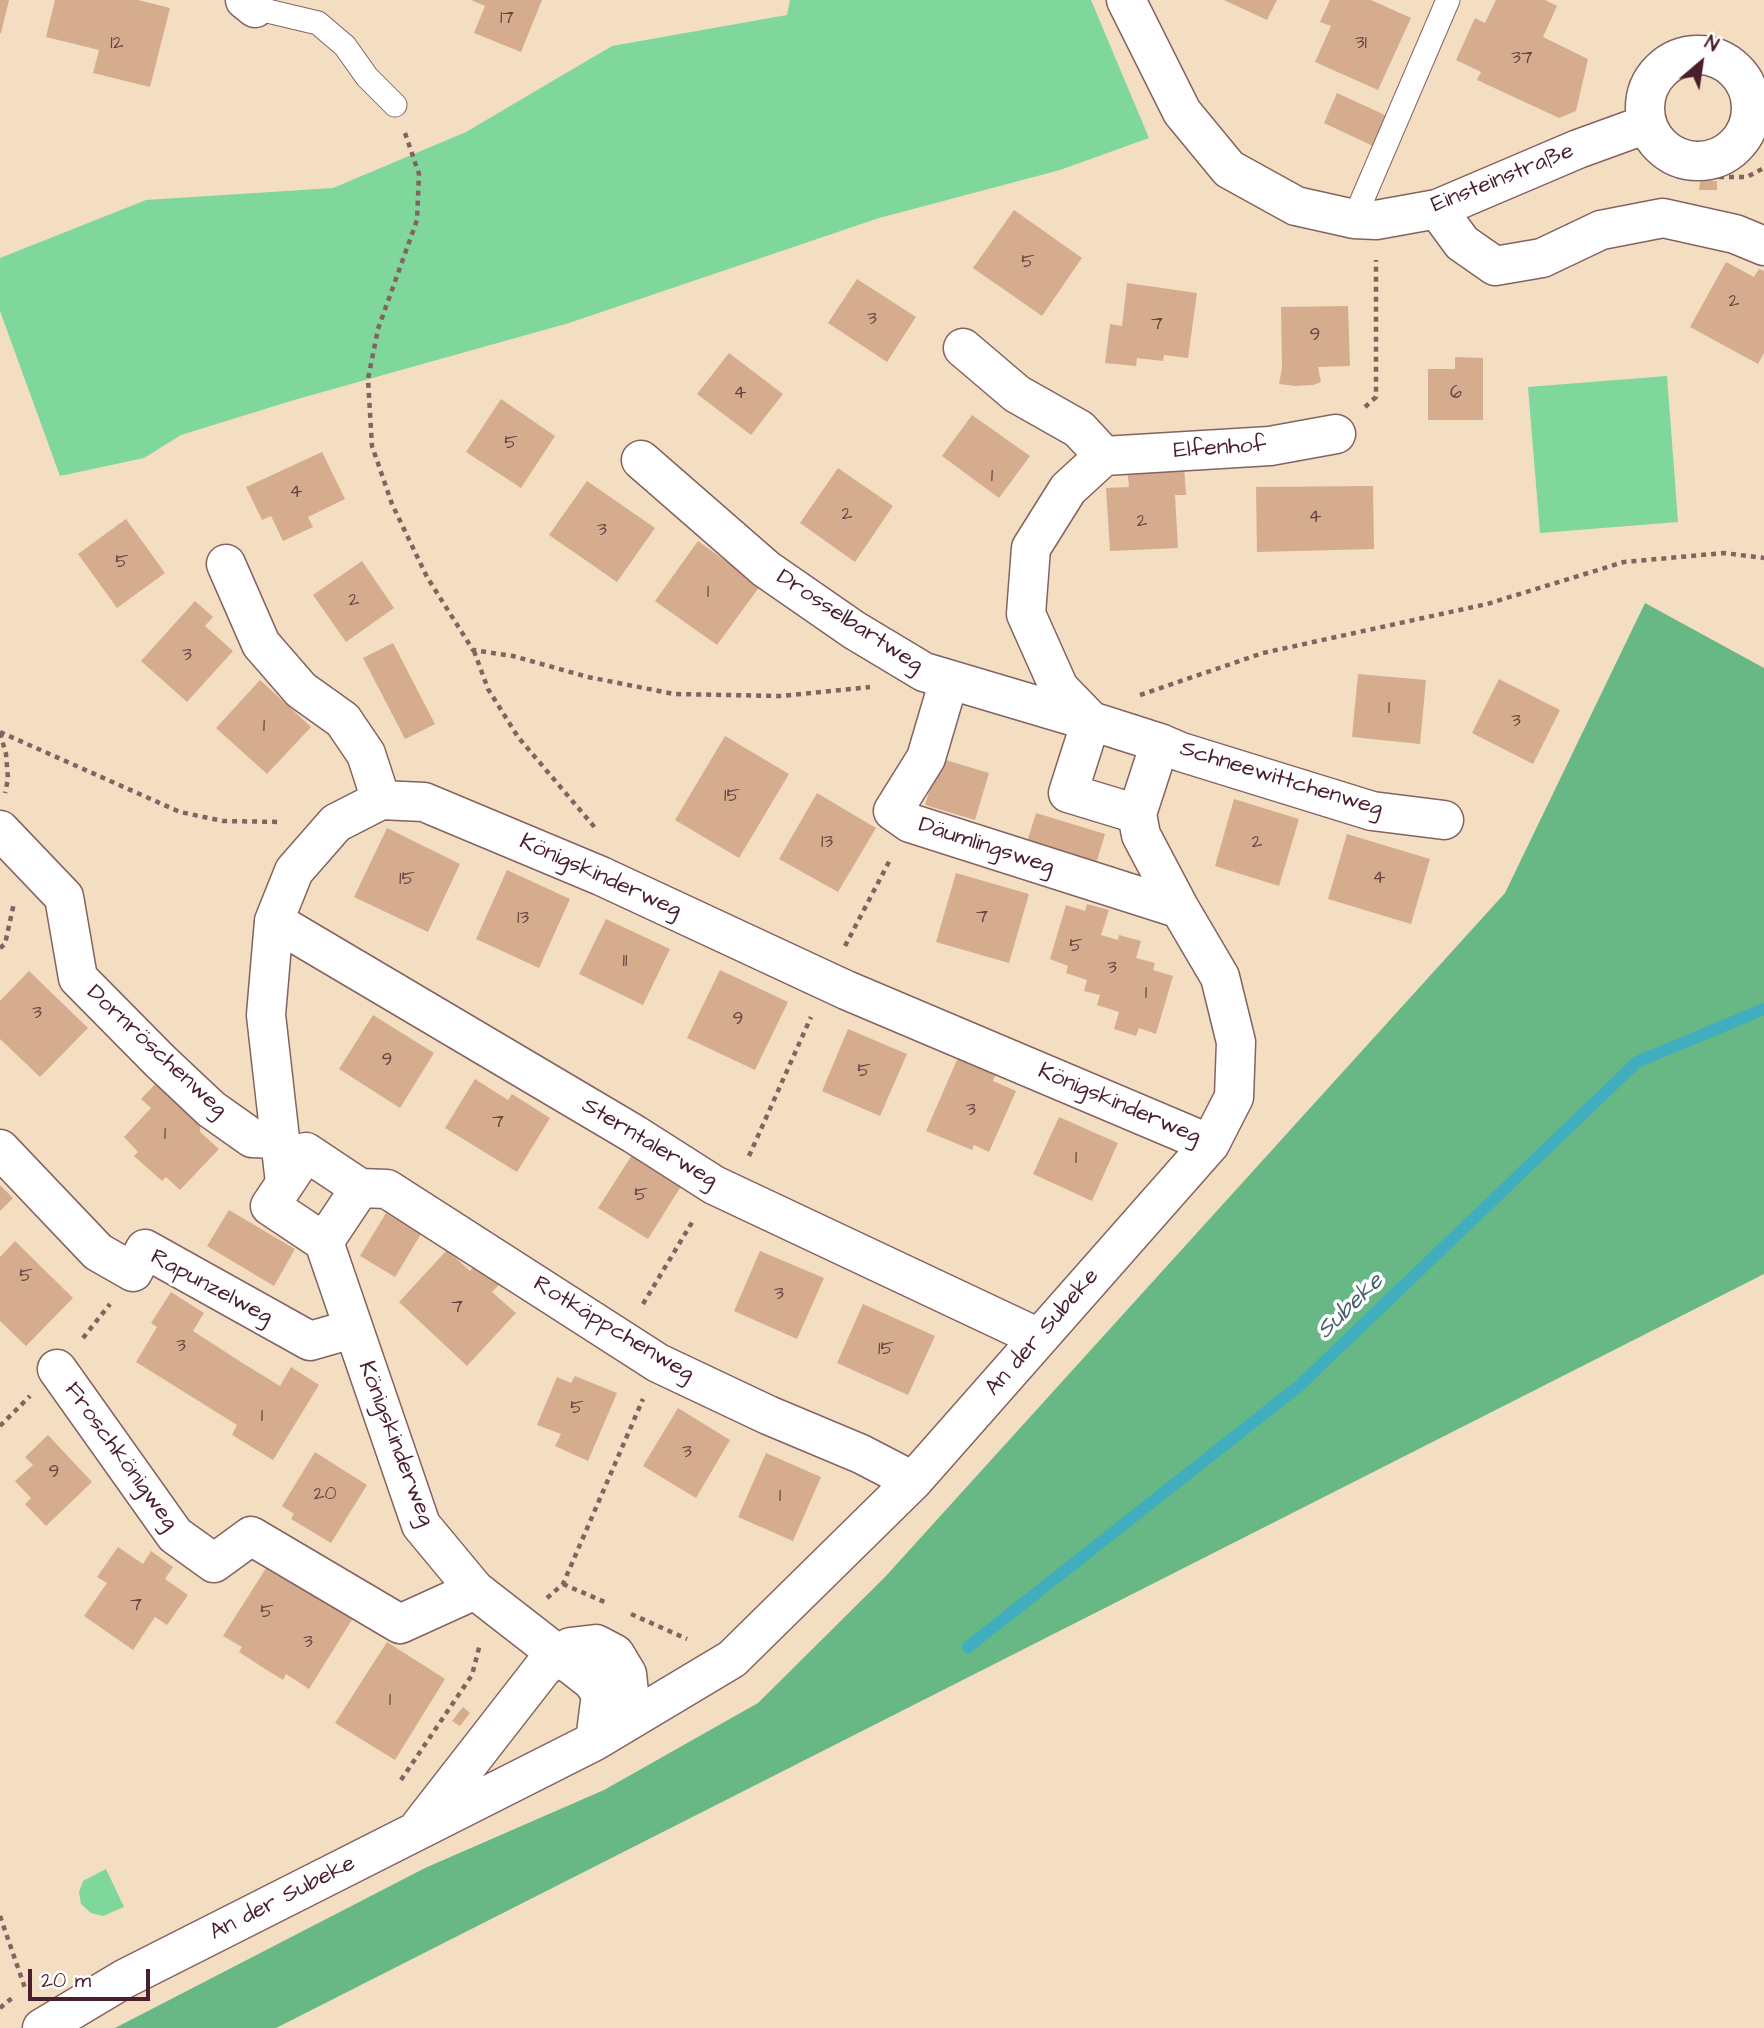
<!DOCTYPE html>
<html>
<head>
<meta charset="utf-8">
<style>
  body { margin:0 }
  #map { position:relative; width:1764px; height:2028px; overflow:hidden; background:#f3dec2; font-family:"Architects Daughter",sans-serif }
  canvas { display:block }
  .north { position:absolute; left:1666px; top:28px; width:70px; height:70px; -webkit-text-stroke:5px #fff; paint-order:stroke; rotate:29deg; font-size:19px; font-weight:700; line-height:28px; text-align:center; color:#4a1f2b }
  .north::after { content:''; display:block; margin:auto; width:24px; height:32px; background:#4a1f2b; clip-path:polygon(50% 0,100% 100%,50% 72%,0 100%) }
  .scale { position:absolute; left:28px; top:1969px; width:122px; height:32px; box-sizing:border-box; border:4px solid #4a1f2b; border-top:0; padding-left:9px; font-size:21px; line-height:24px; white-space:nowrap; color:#4a1f2b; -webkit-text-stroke:5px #fff; paint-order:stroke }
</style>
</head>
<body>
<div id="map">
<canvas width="1764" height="2028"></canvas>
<div class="north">N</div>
<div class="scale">20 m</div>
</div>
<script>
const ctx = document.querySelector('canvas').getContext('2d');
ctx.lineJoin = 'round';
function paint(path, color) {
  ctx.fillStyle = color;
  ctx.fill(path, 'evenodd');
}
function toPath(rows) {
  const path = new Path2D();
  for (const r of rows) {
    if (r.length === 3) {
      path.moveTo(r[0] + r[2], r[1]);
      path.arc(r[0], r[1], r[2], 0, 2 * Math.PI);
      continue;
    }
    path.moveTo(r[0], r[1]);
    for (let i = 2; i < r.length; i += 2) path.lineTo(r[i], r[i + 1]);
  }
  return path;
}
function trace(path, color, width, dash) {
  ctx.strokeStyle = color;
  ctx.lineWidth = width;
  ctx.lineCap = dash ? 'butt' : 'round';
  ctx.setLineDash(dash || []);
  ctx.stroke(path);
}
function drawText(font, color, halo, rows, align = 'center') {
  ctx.font = font + ' "Architects Daughter",sans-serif';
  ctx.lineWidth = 7;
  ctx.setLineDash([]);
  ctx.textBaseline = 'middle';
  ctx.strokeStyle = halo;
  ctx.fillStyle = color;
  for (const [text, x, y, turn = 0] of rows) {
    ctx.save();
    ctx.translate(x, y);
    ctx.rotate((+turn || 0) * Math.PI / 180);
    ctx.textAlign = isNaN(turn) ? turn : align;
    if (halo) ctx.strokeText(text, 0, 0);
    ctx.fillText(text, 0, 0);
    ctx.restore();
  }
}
const green = toPath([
  [790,0,1091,0,1149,138,1060,170,879,218,569,323,294,400,181,435,144,458,60,476,0,311,0,258,146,200,333,188,466,132,612,46,787,15],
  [1667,376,1678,522,1540,533,1528,387],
  [106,1869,124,1907,103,1916,91,1913,81,1904,79,1892,83,1881]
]);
const forest = toPath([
  [1645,603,1764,668,1764,1274,276,2028,115,2028,425,1868,604,1790,758,1703,885,1577,1505,893]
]);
const stream = toPath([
  [968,1647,1299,1386,1637,1062,1764,1009]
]);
const building = toPath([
  [0,0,9,0,1,33,0,33],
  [55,0,138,0,170,8,150,87,93,73,99,50,46,37],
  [471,0,542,0,521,52,474,33,485,6],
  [1224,0,1277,0,1267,20],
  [1330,0,1371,0,1411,18,1378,90,1315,62,1331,26,1320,22],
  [1496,0,1545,0,1557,6,1543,37,1588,59,1576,111,1559,118,1477,80,1481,72,1456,60,1475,18,1485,23],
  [1337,93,1387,116,1373,146,1324,123],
  [1700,181,1717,181,1717,190,1699,190],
  [1014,210,1082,258,1042,316,973,268],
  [1726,262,1754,277,1759,269,1764,271,1764,353,1758,364,1690,327],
  [857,279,916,317,887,362,828,323],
  [1127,283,1197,293,1188,358,1164,355,1163,361,1137,358,1136,366,1105,363,1110,324,1122,326],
  [1348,306,1350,366,1318,367,1321,382,1313,385,1295,386,1279,384,1282,368,1281,307],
  [729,353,783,394,751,435,697,394],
  [1455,357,1483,358,1483,420,1428,420,1428,369,1455,369],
  [501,399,555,436,521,488,466,452],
  [972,415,1030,456,999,498,942,456],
  [322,452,345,499,308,517,313,527,283,541,271,516,262,520,246,487],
  [1184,465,1186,495,1175,495,1178,548,1110,551,1106,488,1129,487,1127,468],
  [838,468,893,506,855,562,800,523],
  [587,481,655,528,617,582,549,535],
  [1373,486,1374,549,1257,552,1256,487],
  [126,519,165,573,117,608,78,554],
  [698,541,760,586,717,645,655,601],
  [362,561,394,608,346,642,313,595],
  [195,601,213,617,205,626,233,651,187,702,141,661],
  [393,643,435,724,405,739,363,658],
  [1358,674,1426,680,1420,744,1352,737],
  [1499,679,1560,710,1533,764,1472,733],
  [260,680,311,727,267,774,216,728],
  [725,736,789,774,739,858,675,820],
  [939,758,989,773,975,820,925,805],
  [817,793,876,828,838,892,779,859],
  [1234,799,1299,819,1279,886,1215,866],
  [1036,813,1105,834,1095,867,1026,845],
  [387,828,460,864,428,932,354,897],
  [1347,834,1430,859,1411,924,1328,899],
  [507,870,570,899,539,968,476,939],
  [956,873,1029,894,1009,963,936,942],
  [1087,904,1109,910,1101,935,1118,940,1119,935,1141,941,1136,958,1155,963,1153,970,1173,976,1156,1034,1139,1028,1136,1036,1114,1029,1119,1012,1097,1005,1100,995,1084,991,1087,980,1066,973,1068,966,1050,959,1066,905,1085,911],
  [606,919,670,949,643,1005,579,974],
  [720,970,788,1002,755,1070,687,1038],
  [29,971,88,1028,40,1077,0,1039,0,1001],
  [373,1015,434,1053,400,1108,339,1069],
  [848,1029,907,1054,880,1116,822,1091],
  [960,1053,998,1069,993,1081,1016,1091,989,1152,974,1145,972,1150,926,1131],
  [163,1076,201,1112,200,1132,219,1149,180,1190,166,1177,162,1181,134,1156,138,1152,124,1137,151,1108,141,1099],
  [475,1079,508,1100,512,1094,550,1118,517,1172,445,1128],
  [1059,1117,1118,1143,1092,1201,1033,1174],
  [634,1152,683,1183,648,1239,598,1208],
  [0,1185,13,1198,0,1211],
  [229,1210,295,1249,274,1286,207,1246],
  [386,1213,421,1234,395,1277,360,1256],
  [15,1241,73,1298,26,1346,0,1321,0,1257],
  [447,1250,470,1271,477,1263,500,1284,492,1292,516,1313,467,1366,399,1302],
  [760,1251,824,1278,797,1339,734,1311],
  [171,1292,204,1313,193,1331,241,1362,280,1386,291,1367,319,1385,273,1460,232,1435,237,1425,136,1362,157,1327,151,1323],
  [863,1304,935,1336,908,1395,837,1363],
  [575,1376,617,1393,588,1461,555,1446,561,1434,537,1425,557,1377,571,1383],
  [678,1408,730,1440,696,1498,643,1466],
  [48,1435,92,1482,46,1526,25,1504,31,1498,15,1481,33,1465,25,1457],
  [315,1452,367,1485,331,1543,291,1519,294,1514,282,1506],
  [766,1453,821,1477,793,1541,738,1517],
  [118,1547,143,1564,151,1551,173,1567,165,1579,188,1595,167,1625,155,1617,133,1650,84,1616,107,1583,97,1577],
  [268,1565,353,1618,309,1689,286,1674,283,1680,262,1667,239,1652,242,1647,223,1636],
  [387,1642,445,1679,395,1760,335,1723],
  [463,1707,470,1713,460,1726,452,1721]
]);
const path = toPath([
  [405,133,419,174,417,220,378,329,368,379,372,446,392,504,427,577,473,650,513,656,588,677,674,694,780,696,870,687],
  [1719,177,1747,177,1764,168],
  [1365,407,1376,397,1376,260],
  [474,651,488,689,518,737,597,830],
  [1140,695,1263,653,1487,604,1624,562,1724,553,1764,558],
  [0,732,180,812,223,821,282,822],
  [0,733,6,754,8,779,5,793],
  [845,946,891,858],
  [0,948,5,944,14,903],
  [749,1156,811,1017],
  [643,1304,694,1219],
  [83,1338,110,1304],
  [0,1426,30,1396],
  [563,1584,607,1603],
  [547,1598,563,1584,643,1399],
  [631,1614,687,1639],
  [401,1780,472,1675,480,1644],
  [0,1916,25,1988],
  [0,2008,12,1998]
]);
const lane = toPath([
  [255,8,318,23,345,46,367,77,395,105],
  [1354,219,1448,0]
]);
const street = toPath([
  [245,0,255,8],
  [1126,0,1182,112,1229,169,1296,206,1354,219,1376,220,1437,209,1578,149,1647,124],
  [1698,108,53],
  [1437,209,1462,243,1495,266,1542,258,1601,230,1663,218,1735,234,1764,246],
  [963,348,1017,394,1079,429,1104,456],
  [641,460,766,569,854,630,924,672,1089,721],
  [226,564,261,644,301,690,343,720,366,754,381,800],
  [949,680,926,758,893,811,910,823,1180,909],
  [1091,721,1059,688,1026,614,1031,548,1068,489,1104,456,1270,446,1336,434],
  [1160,743,1181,752,1372,811,1444,820],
  [0,830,64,897,78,978,160,1061,211,1109,252,1138,279,1139],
  [274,921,634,1134,714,1185,1039,1338],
  [0,1149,98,1252,133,1272,145,1249,310,1341,352,1329],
  [306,1152,360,1188,324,1242,270,1206,306,1152],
  [285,1183,266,1015,274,921,294,871,336,823,381,800,424,802,601,876,846,990,1210,1144],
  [360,1188,387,1189,658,1363,768,1415,861,1454,913,1481],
  [324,1242,421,1525,475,1590,592,1681,601,1694,595,1741],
  [57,1369,175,1535,214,1563,251,1536,400,1624,475,1590],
  [420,1826,543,1668,570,1647,596,1644,615,1654,627,1674,630,1702,603,1732],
  [42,2028,124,1979,595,1741,732,1659,913,1481,1210,1144,1234,1097,1236,1042,1220,977,1180,909,1141,835,1137,814,1160,743,1091,721,1068,793,1137,814]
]);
const numberNames = [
  ["17",507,19],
  ["12",117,44],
  ["31",1361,44],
  ["37",1522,59],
  ["5",1028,263],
  ["2",1734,302],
  ["3",872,320],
  ["7",1157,325],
  ["9",1315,336],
  ["4",740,394],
  ["6",1456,394],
  ["5",511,444],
  ["1",992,477],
  ["4",296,493],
  ["2",847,515],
  ["4",1315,518],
  ["2",1142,522],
  ["3",602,531],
  ["5",122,563],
  ["1",708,593],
  ["2",354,601],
  ["3",187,656],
  ["1",1389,709],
  ["3",1516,722],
  ["1",264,727],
  ["15",732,797],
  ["13",827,843],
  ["2",1257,843],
  ["4",1379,879],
  ["15",407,880],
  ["7",982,918],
  ["13",523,919],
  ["5",1076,947],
  ["11",625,962],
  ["3",1112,969],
  ["1",1146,994],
  ["3",37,1014],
  ["9",738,1020],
  ["9",387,1061],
  ["5",864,1072],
  ["3",971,1111],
  ["7",498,1123],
  ["1",165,1135],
  ["1",1076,1159],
  ["5",641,1196],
  ["5",26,1277],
  ["3",779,1295],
  ["7",457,1308],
  ["3",181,1347],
  ["15",886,1350],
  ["5",577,1409],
  ["1",262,1417],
  ["3",687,1453],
  ["9",54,1473],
  ["20",325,1495],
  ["1",780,1497],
  ["7",136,1606],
  ["5",267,1613],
  ["3",308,1643],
  ["1",390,1701]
];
const streetNames = [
  ["Einsteinstraße",1503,179,-22],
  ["Elfenhof",1220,449,-4],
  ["Drosselbartweg",849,622,33],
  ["Schneewittchenweg",1281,780,17],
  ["Däumlingsweg",986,847,18],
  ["Königskinderweg",600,877,24],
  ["Dornröschenweg",156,1052,43],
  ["Königskinderweg",1119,1105,23],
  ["Sterntalerweg",649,1144,31],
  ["Rapunzelweg",211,1288,28],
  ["Rotkäppchenweg",613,1330,31],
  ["An der Subeke",1043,1333,-49],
  ["Königskinderweg",395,1444,69],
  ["Froschkönigweg",120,1457,54],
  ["An der Subeke",283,1899,-27]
];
const waterNames = [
  ["Subeke",1351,1307,-44]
];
paint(green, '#7fd79c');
paint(forest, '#67b884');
trace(stream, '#41aebf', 12);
paint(building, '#d5ad8e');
trace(lane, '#856260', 25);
trace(street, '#856260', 41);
trace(path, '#856260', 4.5, [5, 5]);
trace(lane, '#fff', 23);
trace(street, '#fff', 38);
drawText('19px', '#6d4244', null, numberNames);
drawText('23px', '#4a1f2b', '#fff', streetNames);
drawText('italic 24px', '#465f6e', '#fff', waterNames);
</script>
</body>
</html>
